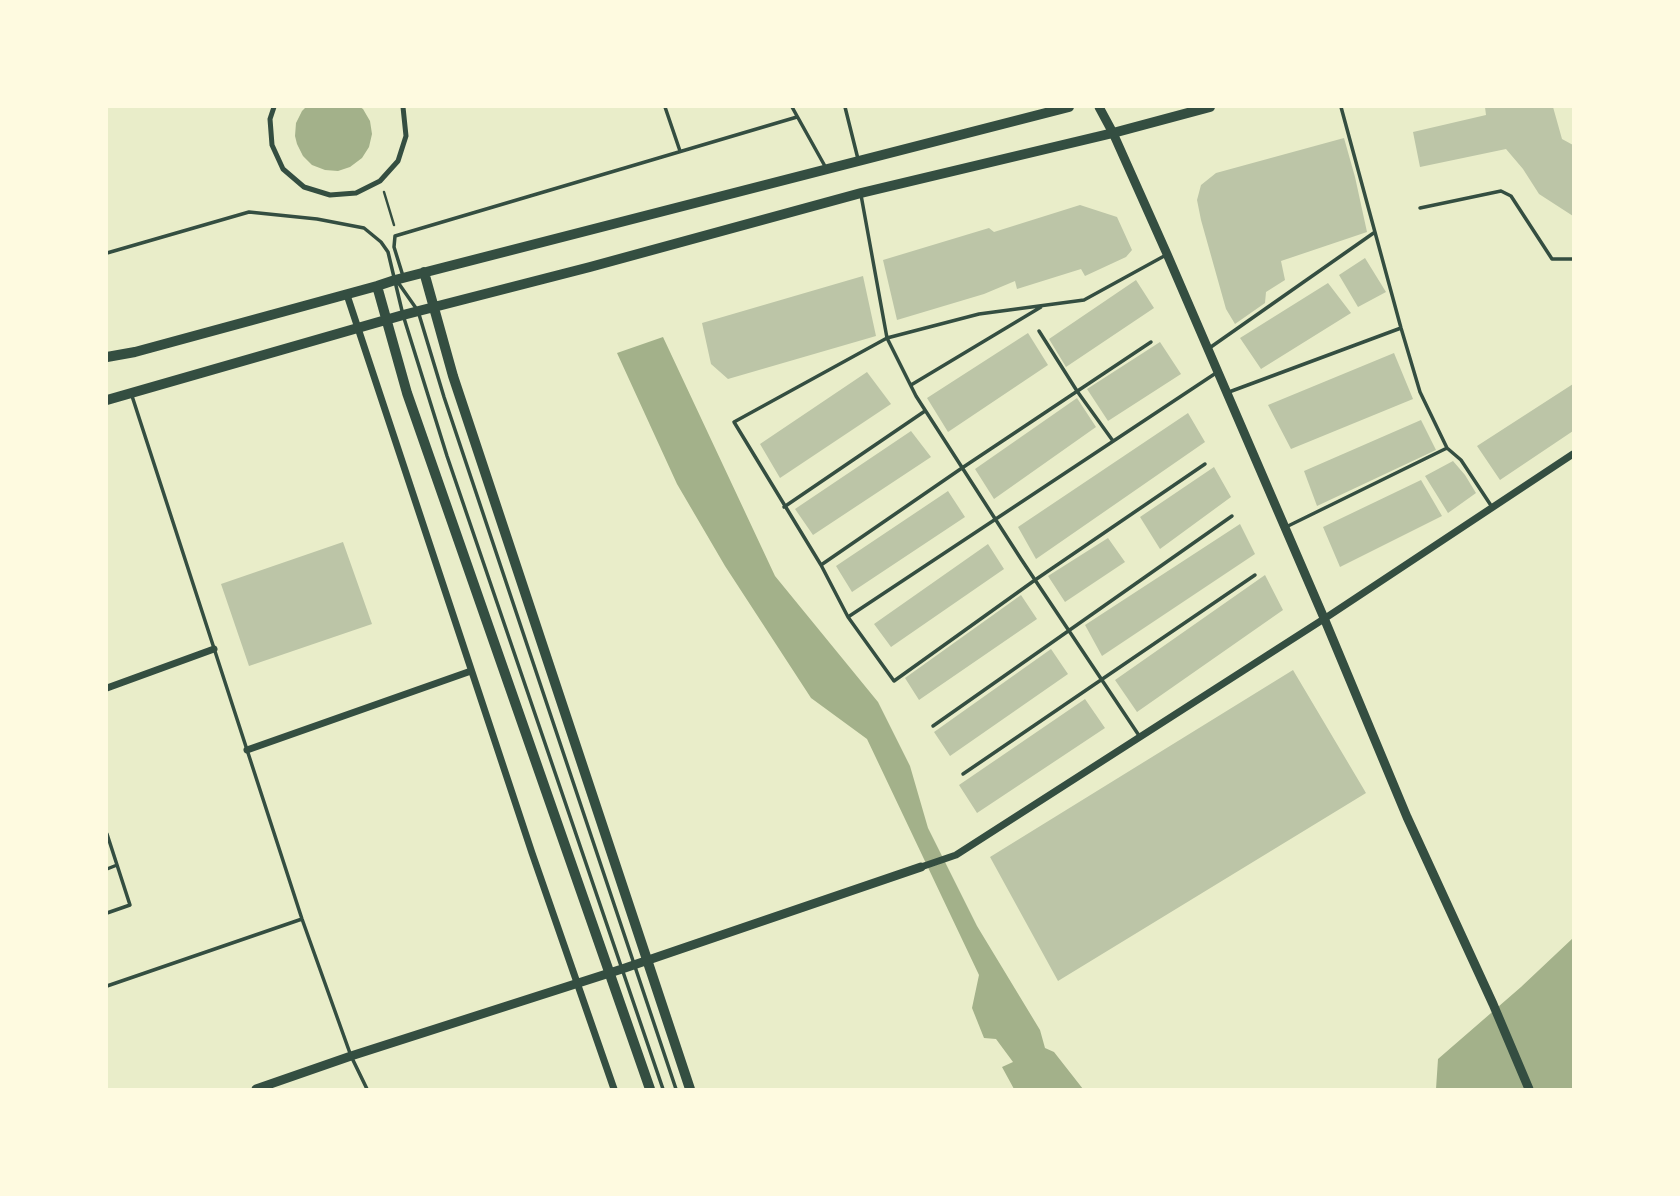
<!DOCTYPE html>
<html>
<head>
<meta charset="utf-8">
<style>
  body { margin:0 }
  #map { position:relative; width:1680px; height:1196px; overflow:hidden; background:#e9edc9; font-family:"Roboto Condensed",sans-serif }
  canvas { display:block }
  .frame { position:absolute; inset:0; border:108px solid #fefae0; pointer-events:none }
</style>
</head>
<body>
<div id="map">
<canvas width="1680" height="1196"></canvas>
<div class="frame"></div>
</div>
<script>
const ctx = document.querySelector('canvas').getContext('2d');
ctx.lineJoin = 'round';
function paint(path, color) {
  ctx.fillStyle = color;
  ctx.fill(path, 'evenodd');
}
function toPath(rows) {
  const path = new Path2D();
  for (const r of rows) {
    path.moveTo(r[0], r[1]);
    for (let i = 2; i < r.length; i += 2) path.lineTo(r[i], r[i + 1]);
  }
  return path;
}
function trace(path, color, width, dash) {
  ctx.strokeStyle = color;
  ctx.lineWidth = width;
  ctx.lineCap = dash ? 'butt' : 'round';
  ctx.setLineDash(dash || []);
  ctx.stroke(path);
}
const water = toPath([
  [306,107,360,107,363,109,370,121,372,134,369,147,362,158,350,167,338,171,325,170,312,165,303,156,297,144,295,136,296,123,302,111],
  [663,337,775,576,878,702,910,766,928,828,977,926,1040,1030,1045,1048,1054,1052,1083,1089,1014,1089,1002,1067,1013,1062,996,1039,984,1038,972,1008,979,975,867,739,811,698,725,566,677,484,617,353],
  [1573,938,1573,1089,1436,1089,1438,1059,1521,987]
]);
const building = toPath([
  [1485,107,1553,107,1562,139,1573,145,1573,216,1539,194,1523,169,1506,149,1420,167,1413,132,1486,115],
  [1344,138,1355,177,1367,232,1281,261,1285,280,1266,292,1265,303,1235,324,1226,309,1201,220,1197,200,1201,185,1216,173],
  [1080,205,1117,217,1132,250,1126,257,1085,276,1081,269,1017,289,1015,281,984,294,897,320,883,260,989,228,994,232],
  [1365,258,1386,292,1358,307,1339,275],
  [863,276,876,336,728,379,711,364,702,323],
  [1136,280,1154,308,1066,367,1049,339],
  [1328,283,1351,313,1261,369,1240,338],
  [1028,333,1048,365,948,432,927,398],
  [1160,342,1181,374,1108,421,1087,389],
  [1394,353,1413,399,1291,449,1268,405],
  [867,372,891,404,780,478,760,444],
  [1573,384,1573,431,1500,480,1477,446],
  [1077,398,1096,427,994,499,975,469],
  [1188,413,1205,442,1036,559,1018,527],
  [1421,420,1436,450,1317,506,1304,471],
  [911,431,931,457,813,535,795,509],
  [1453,461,1465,475,1476,493,1448,513,1425,476],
  [1214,467,1231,497,1160,549,1140,517],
  [1421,480,1442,516,1340,567,1323,527],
  [948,491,965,517,852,592,836,566],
  [1240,524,1255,554,1102,656,1085,625],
  [1108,538,1125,562,1065,602,1048,576],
  [343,542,372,624,249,666,221,584],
  [988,544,1004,569,891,647,874,624],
  [1265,575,1283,610,1137,712,1115,680],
  [1021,595,1037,619,919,700,905,678],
  [1051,649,1068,674,950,756,934,732],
  [1293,670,1366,793,1058,981,990,857],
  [1085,699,1105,728,977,813,959,785]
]);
const path = toPath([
  [384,192,394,225]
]);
const service = toPath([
  [665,107,680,151],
  [792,107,826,168],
  [845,107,858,159],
  [1341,107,1401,328,1420,392,1447,448,1461,460,1492,507],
  [861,195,887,338,916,396,1021,559,1140,737],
  [1420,208,1501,191,1511,196,1552,259,1573,259],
  [107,253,249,212,317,219,364,228,381,242,388,252,403,315,447,456,663,1089],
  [1166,255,1084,300,979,314,887,338,734,422,821,565,848,617,894,681,1035,580,1205,464],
  [403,276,394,247,395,236,797,117],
  [397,281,418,311,444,397,676,1089],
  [1039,331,1077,391,1113,441],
  [1208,349,1375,232],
  [911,385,1041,307],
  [1229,392,1401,328],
  [132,396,302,919,351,1056,367,1089],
  [784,507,925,411],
  [1286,527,1447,448],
  [821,565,962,468,1151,342],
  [848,617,1216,373],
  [933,726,1232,516],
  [963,774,1255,575],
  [107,834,130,905,107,913],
  [107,869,117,865],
  [107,986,302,919]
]);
const pedestrian = toPath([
  [274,107,270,119,272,145,283,169,304,187,330,195,356,193,380,181,398,161,406,136,403,107]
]);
const minor = toPath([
  [347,295,532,853,614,1089],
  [107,688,214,649],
  [247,750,471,671],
  [921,867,956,855,1330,615,1573,454]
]);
const tertiary = toPath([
  [1099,107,1113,133,1167,254,1324,618,1407,817,1493,1004,1529,1089],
  [256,1089,351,1056,622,969,921,867]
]);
const primary = toPath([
  [424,272,453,376,690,1089],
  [377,286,407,393,650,1089],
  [107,357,135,352,238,324,377,286,395,280,1069,107],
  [107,400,403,315,590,267,861,193,1113,133,1210,107]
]);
paint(water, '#a3b18a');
paint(building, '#bcc5a7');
trace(path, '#344e41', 2.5);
trace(service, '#344e41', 3.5);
trace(pedestrian, '#344e41', 5);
trace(minor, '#344e41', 7);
trace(tertiary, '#344e41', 9);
trace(primary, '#344e41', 10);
</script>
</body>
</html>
